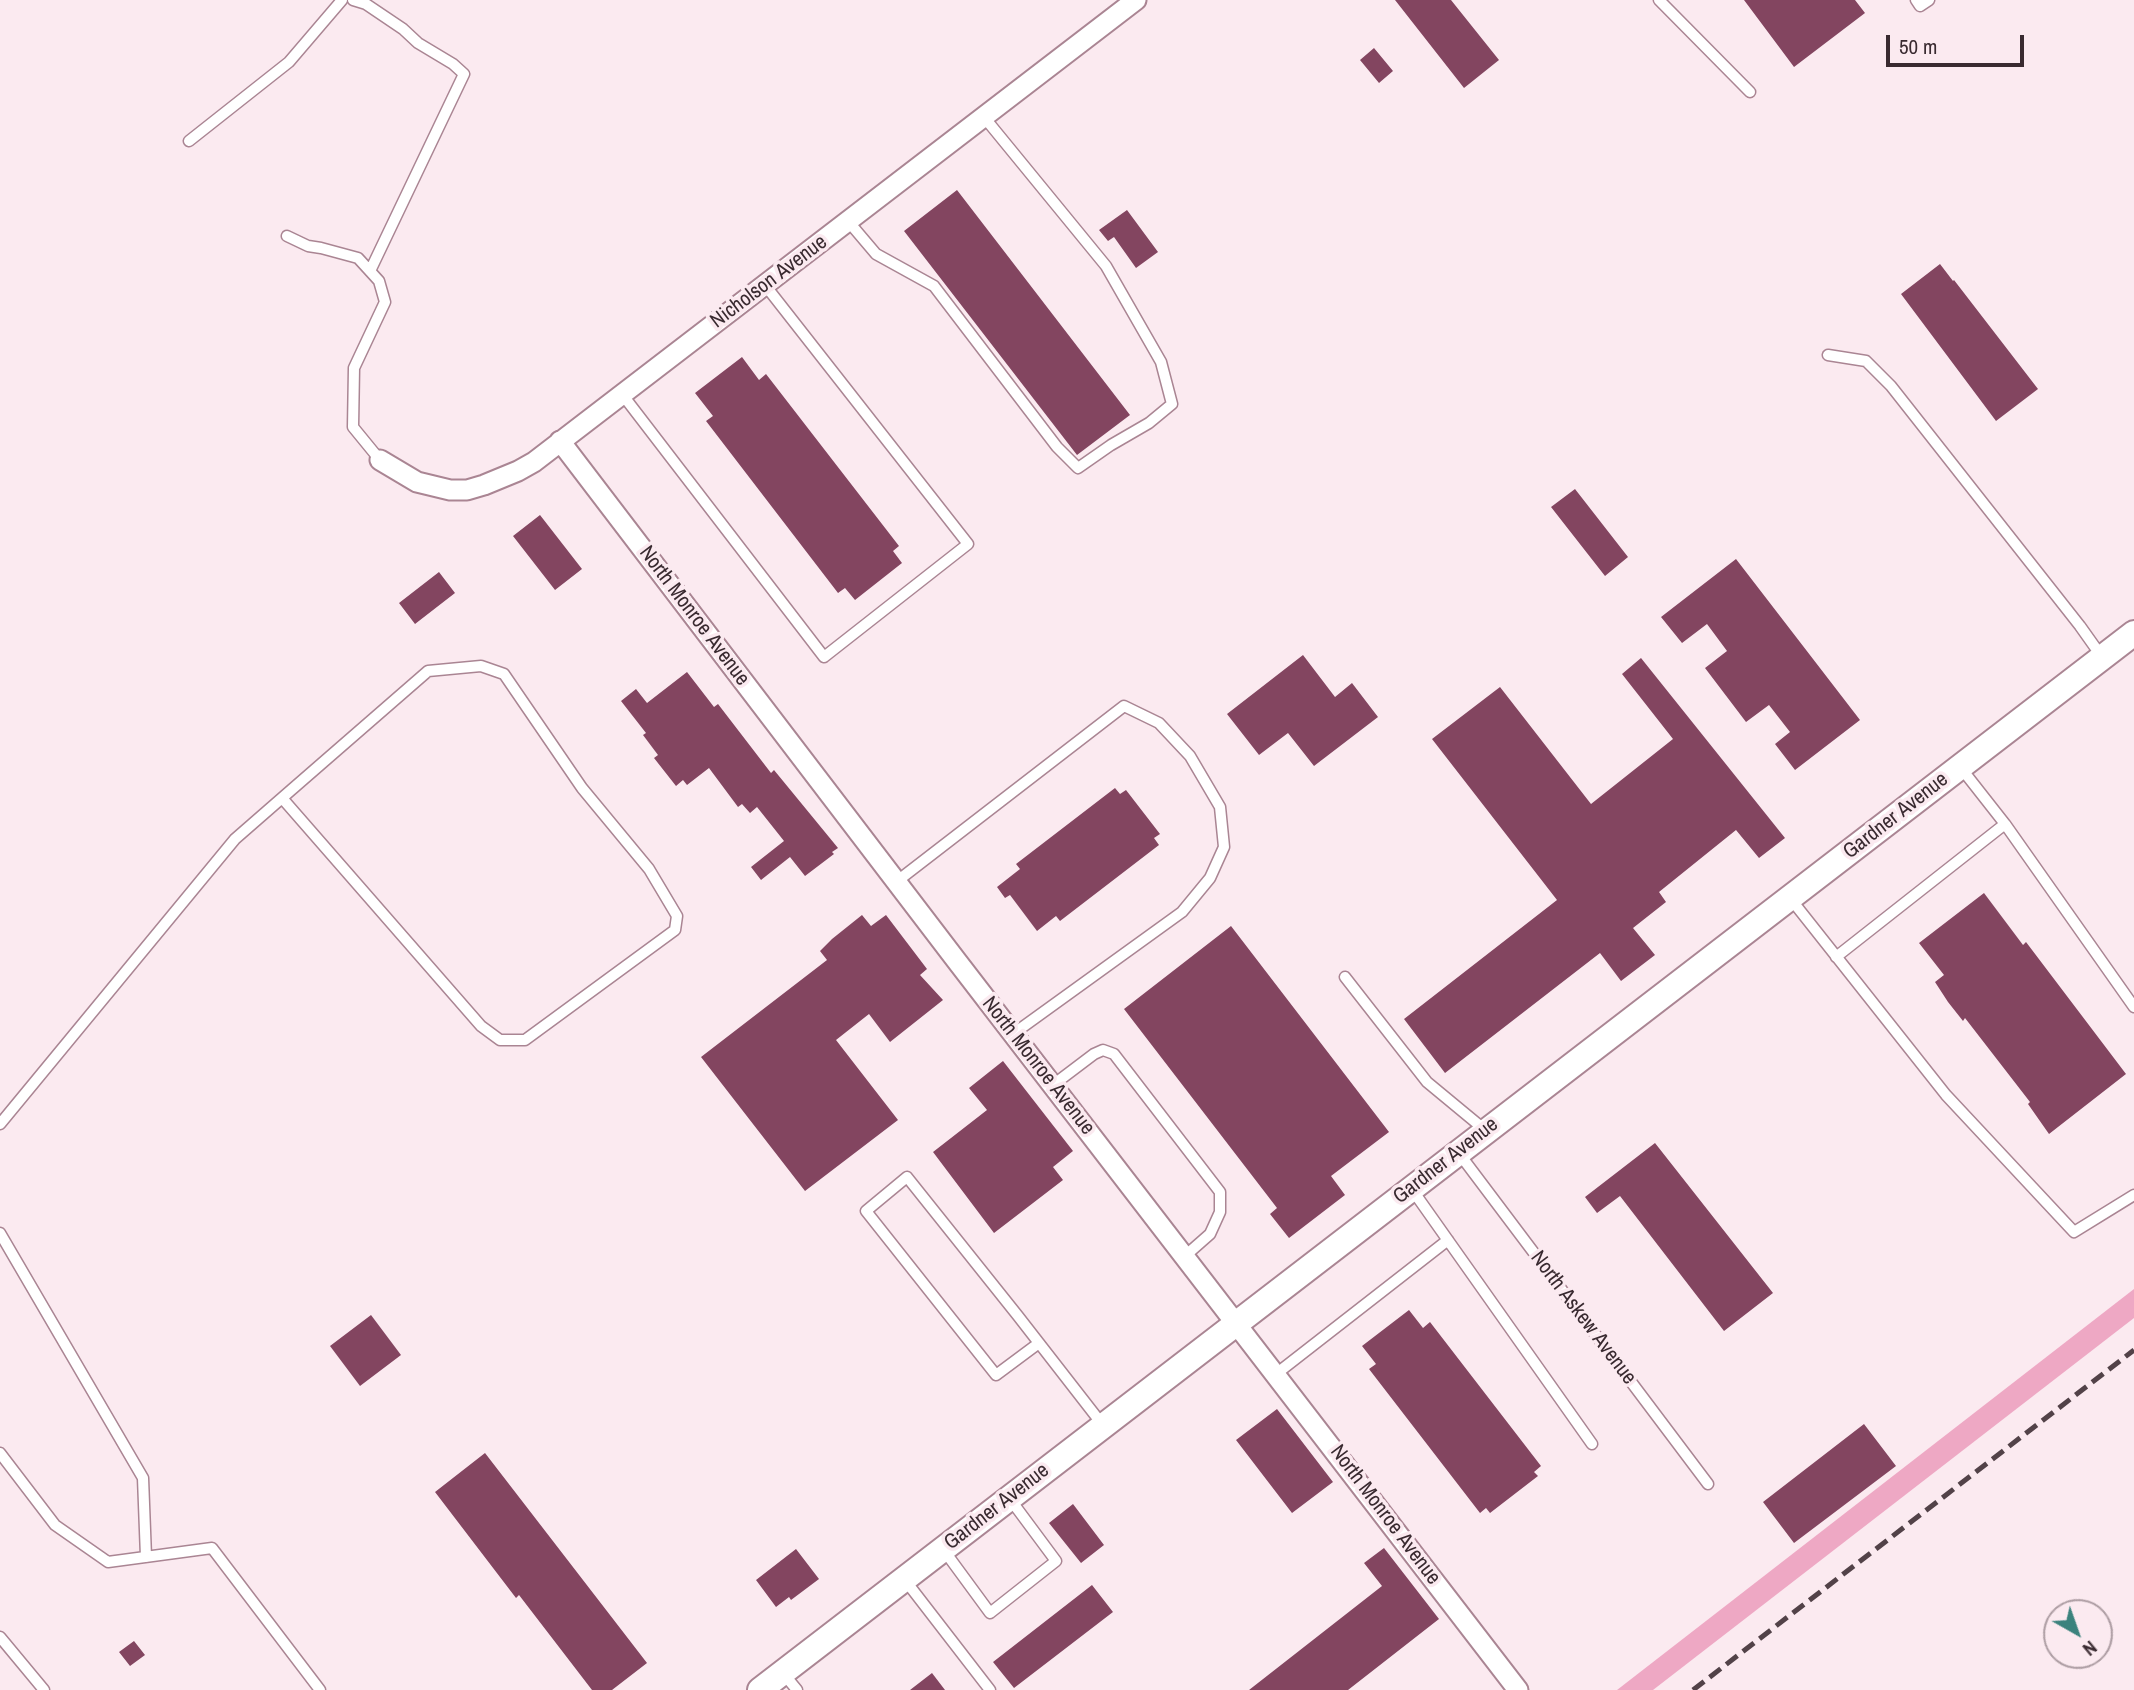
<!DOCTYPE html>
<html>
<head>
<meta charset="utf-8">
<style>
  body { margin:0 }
  #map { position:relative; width:2134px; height:1690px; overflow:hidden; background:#fbeaf0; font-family:"Archivo Narrow",sans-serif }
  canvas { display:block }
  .north { position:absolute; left:2043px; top:1599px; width:70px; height:70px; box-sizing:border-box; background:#fbeaf0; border:2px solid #ad9da3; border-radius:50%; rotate:140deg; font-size:19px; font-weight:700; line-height:28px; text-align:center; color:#392a30 }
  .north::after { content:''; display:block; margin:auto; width:24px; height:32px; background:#3b827d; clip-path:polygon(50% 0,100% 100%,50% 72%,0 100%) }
  .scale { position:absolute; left:1886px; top:35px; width:138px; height:32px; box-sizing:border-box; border:4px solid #392a30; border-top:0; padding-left:9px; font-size:21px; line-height:24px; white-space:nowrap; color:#392a30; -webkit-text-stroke:5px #fbeaf0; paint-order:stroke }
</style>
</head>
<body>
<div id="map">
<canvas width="2134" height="1690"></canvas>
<div class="north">N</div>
<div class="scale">50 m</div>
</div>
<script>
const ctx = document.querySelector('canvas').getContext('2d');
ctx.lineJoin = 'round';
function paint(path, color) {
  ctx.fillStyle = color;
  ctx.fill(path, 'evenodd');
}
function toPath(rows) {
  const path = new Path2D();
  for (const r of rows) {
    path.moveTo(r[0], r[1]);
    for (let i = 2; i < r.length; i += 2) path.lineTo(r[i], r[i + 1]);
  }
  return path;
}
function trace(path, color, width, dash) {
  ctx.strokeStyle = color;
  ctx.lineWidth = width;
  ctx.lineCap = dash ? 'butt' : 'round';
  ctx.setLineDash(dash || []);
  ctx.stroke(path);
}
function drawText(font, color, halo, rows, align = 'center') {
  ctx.font = font + ' "Archivo Narrow",sans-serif';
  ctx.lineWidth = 7;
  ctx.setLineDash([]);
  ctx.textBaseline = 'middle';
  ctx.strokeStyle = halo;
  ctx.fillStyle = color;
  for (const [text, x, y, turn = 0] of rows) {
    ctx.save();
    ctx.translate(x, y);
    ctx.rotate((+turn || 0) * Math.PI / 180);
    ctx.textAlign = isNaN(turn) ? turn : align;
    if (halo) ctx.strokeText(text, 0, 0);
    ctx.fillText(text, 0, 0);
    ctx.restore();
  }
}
const green = toPath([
  [2134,1289,2134,1318,1653,1690,1617,1690]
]);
const building = toPath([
  [1395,0,1451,0,1499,60,1464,88],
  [1744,0,1855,0,1865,13,1794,67],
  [1374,48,1393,71,1379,83,1360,60],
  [957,190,1130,415,1077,455,904,231],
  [1127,210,1158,252,1136,268,1114,237,1108,241,1099,230],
  [1940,264,1953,281,1954,280,2038,389,1996,421,1901,294],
  [742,357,759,380,766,374,899,546,893,551,902,563,855,600,845,588,838,593,706,421,713,416,695,393],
  [1575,489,1628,557,1605,576,1551,507],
  [540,515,582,569,555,590,513,536],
  [1736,559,1860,720,1795,770,1775,744,1790,732,1769,705,1746,722,1705,668,1727,651,1707,624,1682,643,1661,617],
  [439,572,455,593,415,624,399,603],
  [1303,655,1335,697,1352,683,1378,717,1314,766,1288,733,1259,755,1227,714],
  [1641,658,1785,838,1759,858,1736,830,1659,892,1666,902,1633,928,1655,955,1621,981,1600,953,1445,1073,1404,1019,1557,900,1432,739,1500,687,1591,804,1673,739,1622,674],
  [687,672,714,707,718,704,771,773,774,770,838,848,832,852,834,854,805,876,790,857,761,880,751,867,784,841,757,807,750,813,742,804,738,807,709,768,687,785,683,780,676,786,654,758,658,755,643,735,646,733,621,701,636,689,647,703],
  [1115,788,1120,794,1126,790,1160,834,1154,838,1159,845,1060,921,1056,916,1037,931,1010,895,1005,898,997,887,1020,869,1016,864],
  [1984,893,2023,945,2026,942,2126,1074,2049,1134,2028,1104,2030,1102,1965,1018,1963,1021,1948,1002,1935,982,1944,975,1919,943],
  [862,915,871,926,886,915,927,969,920,975,943,1000,890,1042,869,1014,836,1040,898,1120,805,1191,701,1057,827,960,820,951,832,939],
  [1231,926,1389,1132,1331,1176,1345,1195,1289,1238,1270,1214,1277,1208,1124,1009],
  [1003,1061,1073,1151,1053,1167,1063,1180,994,1233,933,1152,987,1110,969,1088],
  [1655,1143,1773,1293,1724,1331,1620,1196,1597,1213,1585,1197],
  [1409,1310,1423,1328,1430,1322,1541,1466,1534,1472,1538,1476,1490,1513,1486,1508,1480,1513,1369,1369,1376,1364,1362,1346],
  [371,1315,401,1355,360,1386,330,1346],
  [1277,1409,1333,1482,1292,1513,1236,1440],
  [1864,1424,1896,1466,1794,1543,1763,1502],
  [485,1453,647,1663,612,1690,592,1690,519,1595,516,1598,435,1492],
  [1073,1504,1104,1545,1081,1563,1049,1523],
  [1384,1548,1439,1619,1348,1690,1249,1690,1382,1586,1364,1563],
  [796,1549,819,1579,791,1600,789,1597,776,1607,756,1580],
  [1092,1585,1113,1612,1014,1688,993,1662],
  [134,1641,145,1655,130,1666,119,1652],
  [932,1673,945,1690,910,1690]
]);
const service = toPath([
  [353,0,366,4,403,29,418,43,453,64,464,74,370,271],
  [1659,0,1750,92],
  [1916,0,1920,6,1929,0],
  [189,141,289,62,342,0],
  [848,221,876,254,934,286,1057,447,1078,468,1111,445,1149,423,1172,404,1161,362,1106,266,984,117],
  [287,236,308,246,321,248,358,258,379,281,385,302,354,368,353,427,380,460],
  [1828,355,1866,361,1891,386,2080,626,2102,657],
  [622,394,824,657,968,544,765,285],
  [2005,824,2134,1007],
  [896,882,1124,706,1159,723,1190,756,1220,807,1224,847,1210,878,1182,912,1013,1034],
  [1790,898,1946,1095,2074,1232,2134,1195],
  [1836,957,2005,824,1961,768],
  [1345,977,1427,1082,1485,1130],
  [1053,1085,1094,1054,1103,1050,1114,1054,1220,1192,1220,1212,1210,1234,1185,1256],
  [0,1124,235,839,282,798,428,671,481,666,504,674,582,788,649,869,677,916,675,930,525,1040,500,1040,481,1026,282,798],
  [1458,1152,1708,1484],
  [1411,1188,1592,1444],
  [0,1233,143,1478,146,1557],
  [1039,1343,996,1375,866,1211,907,1177,1018,1316,1102,1424],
  [1276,1374,1448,1240],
  [0,1453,55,1525,108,1562,212,1548,320,1690],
  [943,1549,990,1613,1056,1561,1010,1499],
  [905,1580,990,1690],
  [0,1637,44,1690],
  [783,1673,797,1690]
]);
const minor = toPath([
  [560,441,956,960,1518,1690],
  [380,460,417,482,450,490,467,490,484,485,518,471,534,462,1136,0]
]);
const tertiary = toPath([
  [760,1690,2134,633]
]);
const rail = toPath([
  [1693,1690,2134,1350]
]);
const streetNames = [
  ["Nicholson Avenue",769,282,-37],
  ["North Monroe Avenue",694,616,53],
  ["Gardner Avenue",1896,816,-38],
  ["North Monroe Avenue",1038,1066,52],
  ["Gardner Avenue",1446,1161,-38],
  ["North Askew Avenue",1583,1318,53],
  ["Gardner Avenue",997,1507,-38],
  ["North Monroe Avenue",1385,1515,53]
];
paint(green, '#eea8c4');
paint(building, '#834560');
trace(service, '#aa8593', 13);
trace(minor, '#aa8593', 23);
trace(tertiary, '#aa8593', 28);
trace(service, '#fff', 10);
trace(minor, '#fff', 19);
trace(tertiary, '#fff', 24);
trace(rail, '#524248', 5, [14, 7]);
drawText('21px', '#392a30', '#fbeaf0', streetNames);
</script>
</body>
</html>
